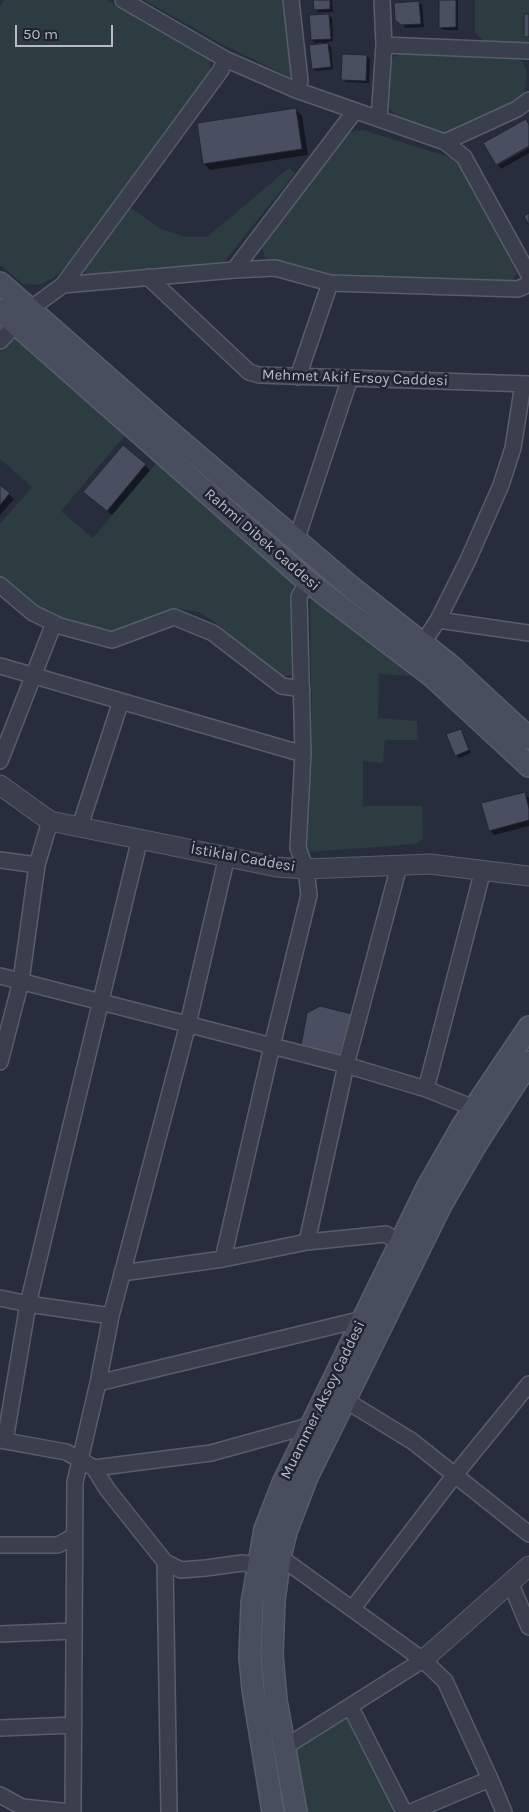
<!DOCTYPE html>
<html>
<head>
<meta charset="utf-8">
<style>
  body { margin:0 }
  #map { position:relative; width:529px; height:1812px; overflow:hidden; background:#272d3c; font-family:Karla,sans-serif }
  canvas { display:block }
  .scale { position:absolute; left:15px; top:25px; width:98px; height:22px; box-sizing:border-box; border:2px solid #b7bbc8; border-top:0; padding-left:6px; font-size:15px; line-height:18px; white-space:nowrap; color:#b7bbc8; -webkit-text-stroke:4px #202432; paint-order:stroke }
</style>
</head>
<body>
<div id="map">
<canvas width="529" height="1812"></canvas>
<div class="scale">50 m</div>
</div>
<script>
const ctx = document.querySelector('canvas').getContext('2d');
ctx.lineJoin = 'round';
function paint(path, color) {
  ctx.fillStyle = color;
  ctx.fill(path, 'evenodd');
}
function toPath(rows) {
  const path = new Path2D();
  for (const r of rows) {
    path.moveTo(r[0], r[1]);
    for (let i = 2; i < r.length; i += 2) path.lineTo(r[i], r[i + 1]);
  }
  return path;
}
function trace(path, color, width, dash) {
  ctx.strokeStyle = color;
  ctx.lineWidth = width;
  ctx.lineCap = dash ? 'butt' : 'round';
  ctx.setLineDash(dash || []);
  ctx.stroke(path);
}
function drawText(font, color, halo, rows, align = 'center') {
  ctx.font = font + ' Karla,sans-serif';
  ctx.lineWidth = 5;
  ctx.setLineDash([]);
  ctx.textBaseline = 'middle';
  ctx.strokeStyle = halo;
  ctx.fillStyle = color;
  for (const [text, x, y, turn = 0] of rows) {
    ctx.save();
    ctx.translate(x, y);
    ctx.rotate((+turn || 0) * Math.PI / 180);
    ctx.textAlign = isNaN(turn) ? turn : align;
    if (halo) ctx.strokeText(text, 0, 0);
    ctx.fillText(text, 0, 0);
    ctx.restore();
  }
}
const green = toPath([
  [4,0,107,0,210,59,211,72,64,269,52,279,39,285,23,284,0,265,0,7],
  [144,0,286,0,292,72,289,77,220,43],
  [475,0,529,0,529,43,484,42,475,32],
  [401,52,519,57,527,70,524,94,514,103,443,134,395,116,388,106,391,59],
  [363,130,452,158,461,167,517,273,511,283,346,278,265,259,262,245,349,132],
  [289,168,295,173,223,263,85,275,86,266,130,207,161,229,186,237,207,237],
  [14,336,126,434,61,511,93,538,158,461,293,579,291,627,294,675,280,677,217,624,199,612,175,609,117,632,60,618,33,605,0,575,0,524,32,487,0,459,0,352],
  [316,599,413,676,379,674,378,718,417,721,418,740,385,740,383,763,363,761,363,806,422,806,423,838,416,844,310,852,304,843,312,764,310,601],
  [348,1717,394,1807,390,1812,304,1812,294,1753,300,1745]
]);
const shadow = toPath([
  [315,0,332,0,333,12,318,12,315,9],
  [440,0,458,0,458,30,443,30,440,27],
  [419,2,422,5,424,27,406,28,397,19],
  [329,15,332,18,333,41,326,42,331,47,333,69,316,71,313,68,322,42,315,43,312,40],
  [367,56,370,59,369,83,346,82,343,79],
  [296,110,302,116,308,155,210,170,204,163],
  [529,148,529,153,501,169,498,165],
  [123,447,150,470,112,515,90,496],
  [0,486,14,499,0,515],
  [460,730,463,733,471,753,459,758,456,755],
  [524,793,529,798,529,826,494,835,490,830],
  [351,1015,345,1062,309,1051,303,1044]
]);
const building = toPath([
  [313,0,330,0,330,9,314,10,313,0],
  [439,0,456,0,456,27,439,28,439,0],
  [419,1,421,24,401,25,395,20,394,3,419,1],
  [329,14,331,39,311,40,309,15,329,14],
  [524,14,529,14,529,37,524,37,524,14],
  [328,43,331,67,312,69,309,45,328,43],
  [342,54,367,55,366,81,341,80,342,54],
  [296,108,302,149,203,164,197,123,296,108],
  [526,119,529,125,529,146,496,165,483,143,526,119],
  [529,213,529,225,524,216,529,213],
  [123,445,146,464,107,511,83,492,123,445],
  [0,485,10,493,0,505,0,485],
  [461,729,469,750,455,756,446,734,461,729],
  [525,792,529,809,529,820,489,831,481,803,525,792],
  [320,1006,352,1014,339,1057,301,1045,307,1013,320,1006]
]);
const minor = toPath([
  [123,0,225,59,296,90,445,142,464,157,529,275],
  [291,0,300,81,296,90],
  [384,45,529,51],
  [379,119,384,45,382,0],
  [445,142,517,109,529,100],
  [234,270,355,111],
  [148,277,249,372,259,375,529,384],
  [63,285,221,70,225,59],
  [0,341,30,309,63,285,234,270,275,268,330,283,518,289,529,284],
  [298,377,330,283],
  [296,541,350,378],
  [0,585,33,613,60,626,112,640,174,617,213,633,282,686,302,689],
  [438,620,529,633],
  [423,643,438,620,468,560,501,485,513,448,523,384],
  [0,666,303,754],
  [0,761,54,623],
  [80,826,121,701],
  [0,860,37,865],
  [0,976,346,1065,426,1089,474,1108],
  [0,1062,21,981,37,865,50,821],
  [426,1089,483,870],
  [307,1242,346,1065,399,866],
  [223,1259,272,1046,309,895,306,869,298,848,303,754,299,597,307,581],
  [122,1273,223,1259,307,1242,386,1234,399,1243],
  [0,1298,28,1304,111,1316],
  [98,1383,363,1319],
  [345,1400,412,1441,529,1534],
  [0,1440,66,1452,79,1459,94,1468,107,1489,165,1562,169,1812],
  [5,1441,28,1304,140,838],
  [94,1468,211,1453,312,1425],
  [0,1545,58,1545,74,1536],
  [165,1562,181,1570,206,1568,242,1563,258,1565,273,1558,280,1557,423,1660,445,1681,490,1779,504,1812],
  [510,1582,529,1627],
  [353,1608,454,1476,529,1384],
  [0,1634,74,1631],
  [350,1706,404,1812],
  [0,1728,74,1725],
  [283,1741,293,1742,423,1660],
  [0,1795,22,1807,71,1812],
  [73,1812,75,1482,98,1383,111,1316,188,1024,227,856],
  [411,1812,490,1779]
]);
const tertiary = toPath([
  [0,785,50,821,277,867,306,869,430,864,529,876],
  [423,1660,529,1566]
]);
const secondary = toPath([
  [0,283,157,421,351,587,451,666,529,738],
  [0,310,307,581,433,677,529,766],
  [273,1812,253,1689,250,1657,252,1603,265,1529,283,1483,427,1188,463,1125,529,1027],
  [296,1812,276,1700,272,1655,274,1600,280,1557,286,1532,307,1477,441,1205,475,1146,529,1062]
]);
const streetNames = [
  ["Mehmet Akif Ersoy Caddesi",355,378,2],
  ["Rahmi Dibek Caddesi",262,540,41],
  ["İstiklal Caddesi",243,858,10],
  ["Muammer Aksoy Caddesi",323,1400,-64]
];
paint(green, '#2c3c41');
paint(shadow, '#0007');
paint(building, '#494e60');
trace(building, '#222634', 1);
trace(minor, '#595d6b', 18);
trace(tertiary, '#595d6b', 21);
trace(secondary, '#595d6b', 24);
trace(minor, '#3b3f4d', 15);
trace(tertiary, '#3b3f4d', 19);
trace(secondary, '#494e5f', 21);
drawText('15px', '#b7bbc8', '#202432', streetNames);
</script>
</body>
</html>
